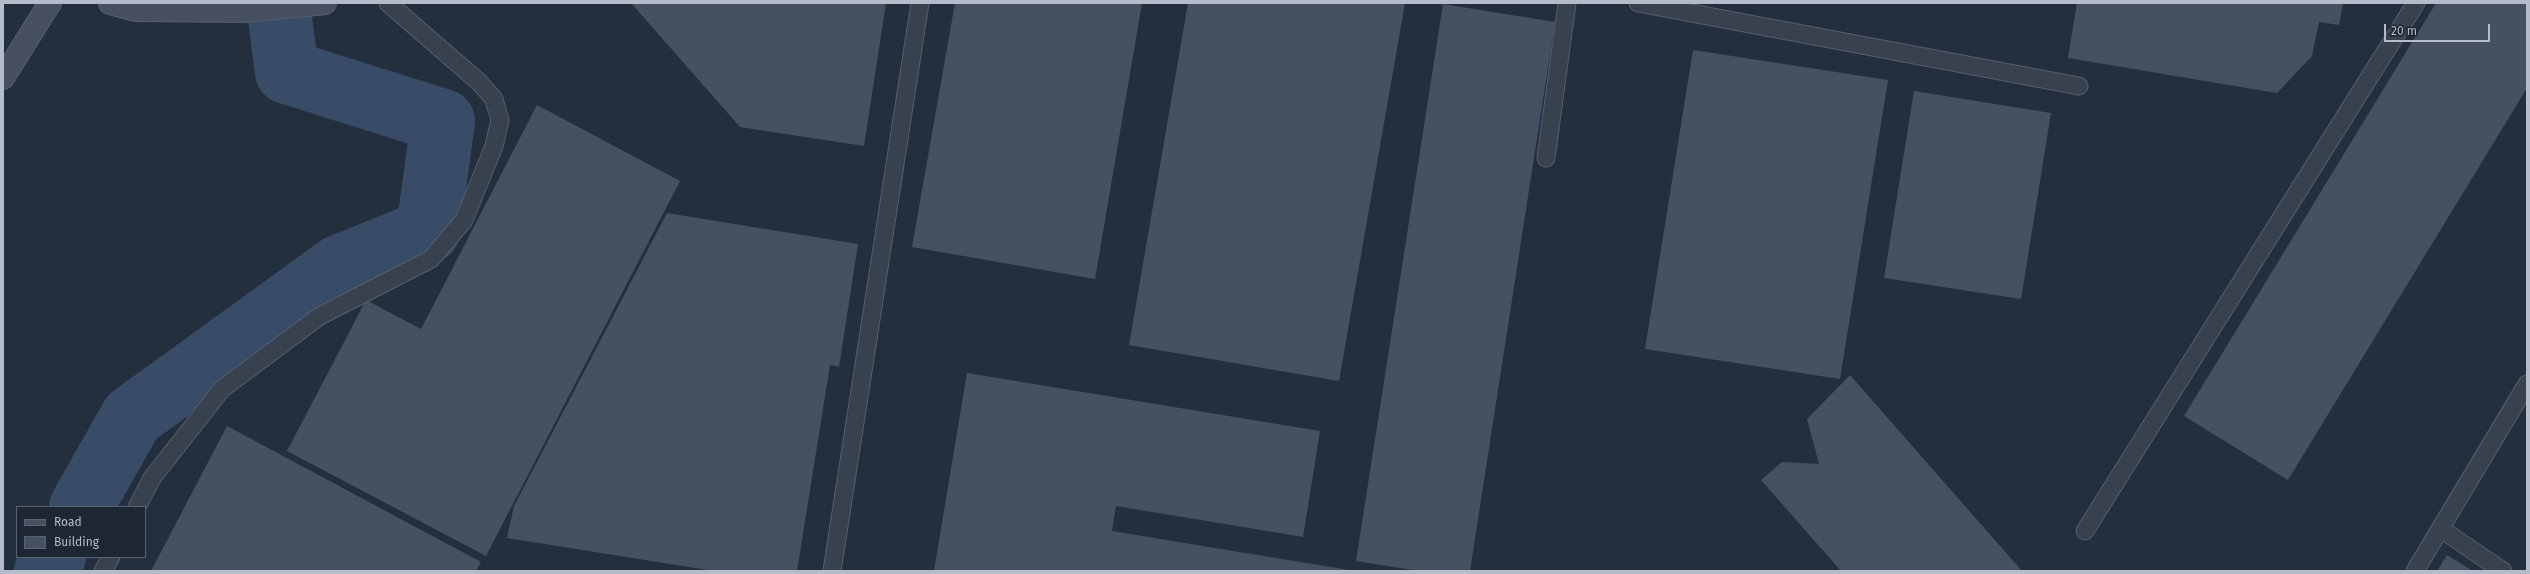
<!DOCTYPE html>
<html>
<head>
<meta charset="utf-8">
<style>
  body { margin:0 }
  #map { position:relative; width:2530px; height:574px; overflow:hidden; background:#242f3e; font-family:"Fira Sans",sans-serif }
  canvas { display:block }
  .frame { position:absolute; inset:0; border:4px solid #b4bcc9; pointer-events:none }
  .legend { position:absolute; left:16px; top:506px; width:130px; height:52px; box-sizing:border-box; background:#1d2633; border:1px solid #59626f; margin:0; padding:5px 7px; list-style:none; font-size:12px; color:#b4bcc9 }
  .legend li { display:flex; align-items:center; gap:8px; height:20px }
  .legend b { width:20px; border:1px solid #59626f }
  .scale { position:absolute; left:2384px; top:24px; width:106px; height:18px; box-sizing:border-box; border:2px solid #b4bcc9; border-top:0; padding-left:5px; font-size:12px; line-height:14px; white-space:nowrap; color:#b4bcc9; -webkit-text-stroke:3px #1d2633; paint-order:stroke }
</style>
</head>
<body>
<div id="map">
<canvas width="2530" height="574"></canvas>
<div class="frame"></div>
<ul class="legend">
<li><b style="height:5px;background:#465061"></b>Road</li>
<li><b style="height:11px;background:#455162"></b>Building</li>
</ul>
<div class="scale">20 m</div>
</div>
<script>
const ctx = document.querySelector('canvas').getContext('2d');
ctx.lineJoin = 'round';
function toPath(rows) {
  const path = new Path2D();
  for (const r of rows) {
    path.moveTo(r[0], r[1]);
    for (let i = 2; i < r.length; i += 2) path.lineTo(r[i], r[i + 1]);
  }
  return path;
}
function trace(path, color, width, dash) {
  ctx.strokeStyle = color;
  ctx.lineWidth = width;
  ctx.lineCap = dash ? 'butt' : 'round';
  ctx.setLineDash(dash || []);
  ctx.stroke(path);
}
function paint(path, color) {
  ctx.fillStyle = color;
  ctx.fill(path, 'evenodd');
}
const river = toPath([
  [81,507,132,417,339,267,428,231,443,121,287,72,278,3],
  [46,571,54,557]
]);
const building = toPath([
  [631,3,886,3,864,146,740,127],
  [955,3,1142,3,1095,279,912,247],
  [1188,3,1405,3,1339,381,1129,345],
  [2077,3,2343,3,2339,25,2319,22,2312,56,2277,93,2068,58],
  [2436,3,2527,3,2527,88,2288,480,2184,416],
  [1443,4,1555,22,1470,571,1419,571,1356,561],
  [1693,50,1888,80,1840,379,1645,349],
  [1914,91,2051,113,2021,299,1884,278],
  [537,105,680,181,486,556,287,451,366,300,421,329],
  [667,213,858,244,839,367,830,365,797,571,714,571,507,538,514,506],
  [967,373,1320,431,1303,537,1116,506,1112,531,1355,571,934,571],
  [1850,375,2022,571,1841,571,1761,480,1782,462,1819,464,1807,419],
  [227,426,481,562,476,571,151,571],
  [2447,555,2473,571,2437,571]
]);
const lane = toPath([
  [1638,3,2079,86],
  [1546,158,1567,3],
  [137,507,152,478,222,389,320,316,431,259,464,220,494,146,500,120,494,99,479,82,388,3],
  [2441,529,2503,571],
  [2085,531,2416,3],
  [103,571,111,557],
  [832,571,920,3],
  [2415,571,2527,384]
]);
const secondary = toPath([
  [110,3,135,10,246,11,325,3],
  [3,78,50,3]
]);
trace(river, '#394c67', 64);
paint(building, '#455162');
trace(lane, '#565f6c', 19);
trace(secondary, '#565f6c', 24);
trace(lane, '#38414e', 17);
trace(secondary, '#465061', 22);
</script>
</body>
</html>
